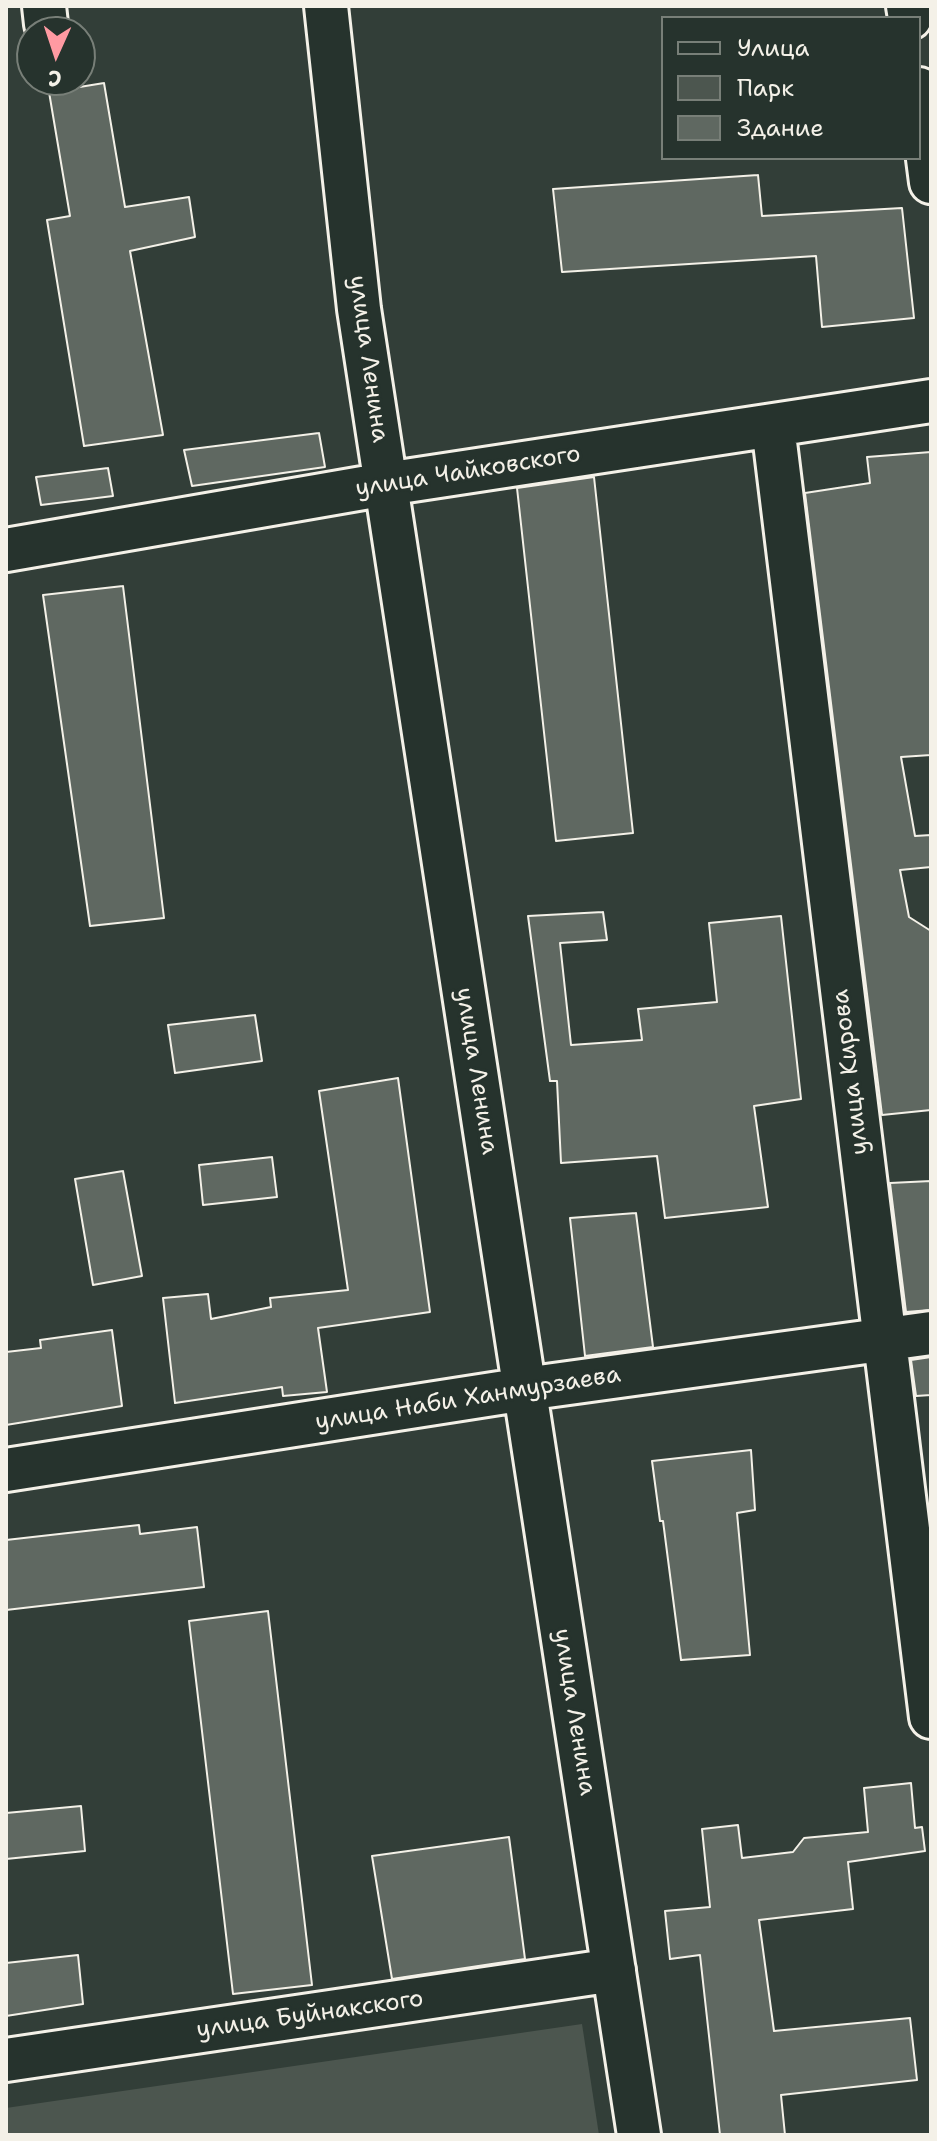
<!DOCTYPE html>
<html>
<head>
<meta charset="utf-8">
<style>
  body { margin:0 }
  #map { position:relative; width:937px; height:2141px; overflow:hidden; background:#323e38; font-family:"Shantell Sans",sans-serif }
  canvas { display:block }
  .frame { position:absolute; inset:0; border:8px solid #f4f1e8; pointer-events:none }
  .legend { position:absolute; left:661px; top:16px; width:260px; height:144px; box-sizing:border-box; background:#26332d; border:2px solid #787f78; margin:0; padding:10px 14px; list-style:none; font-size:24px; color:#f4f1e8 }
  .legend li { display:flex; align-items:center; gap:16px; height:40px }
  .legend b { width:40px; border:2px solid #787f78 }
  .north { position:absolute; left:16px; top:16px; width:80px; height:80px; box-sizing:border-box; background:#26332d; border:2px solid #787f78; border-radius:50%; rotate:183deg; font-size:22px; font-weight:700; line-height:32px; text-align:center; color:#f4f1e8 }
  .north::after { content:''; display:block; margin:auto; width:28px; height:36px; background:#ff9aa2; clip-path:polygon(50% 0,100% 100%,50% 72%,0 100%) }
</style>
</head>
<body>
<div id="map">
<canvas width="937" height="2141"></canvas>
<div class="frame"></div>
<ul class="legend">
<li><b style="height:10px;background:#26332d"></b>Улица</li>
<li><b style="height:22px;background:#4c564f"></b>Парк</li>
<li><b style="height:22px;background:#5f6861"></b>Здание</li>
</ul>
<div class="north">С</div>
</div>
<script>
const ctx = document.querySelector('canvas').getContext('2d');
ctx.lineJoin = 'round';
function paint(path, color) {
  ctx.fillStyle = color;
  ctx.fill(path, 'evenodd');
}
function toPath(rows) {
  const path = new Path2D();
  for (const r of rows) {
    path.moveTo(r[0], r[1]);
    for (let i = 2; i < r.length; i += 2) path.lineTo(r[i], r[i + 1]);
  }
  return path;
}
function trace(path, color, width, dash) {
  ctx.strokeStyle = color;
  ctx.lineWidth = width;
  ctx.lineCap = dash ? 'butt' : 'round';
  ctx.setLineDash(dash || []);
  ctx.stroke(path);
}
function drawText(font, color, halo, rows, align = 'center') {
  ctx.font = font + ' "Shantell Sans",sans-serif';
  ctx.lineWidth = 6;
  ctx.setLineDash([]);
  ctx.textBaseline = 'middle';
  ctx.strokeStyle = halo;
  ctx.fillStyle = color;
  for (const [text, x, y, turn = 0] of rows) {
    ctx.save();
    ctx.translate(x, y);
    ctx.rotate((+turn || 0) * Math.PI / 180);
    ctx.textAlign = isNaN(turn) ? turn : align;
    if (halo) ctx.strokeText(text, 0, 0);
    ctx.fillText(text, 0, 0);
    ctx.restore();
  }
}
const green = toPath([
  [582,2024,599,2135,6,2135,6,2108]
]);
const building = toPath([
  [104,83,125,207,189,197,195,237,130,251,163,435,84,446,47,220,70,216,49,92,104,83],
  [758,175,762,216,902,208,914,318,822,327,816,256,562,272,553,189,758,175],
  [319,433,325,467,192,486,184,450,319,433],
  [931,452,931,755,901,757,915,836,931,835,931,867,900,870,909,917,931,931,931,1110,882,1115,805,493,870,483,867,457,931,452],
  [108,468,113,496,41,505,36,477,108,468],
  [594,477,633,833,556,841,517,488,594,477],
  [123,586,164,918,90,926,43,595,123,586],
  [603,912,607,940,560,943,571,1045,642,1040,638,1009,717,1002,709,923,781,916,801,1099,754,1106,768,1207,665,1218,657,1156,561,1163,557,1081,550,1081,528,916,603,912],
  [255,1015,262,1061,175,1073,168,1025,255,1015],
  [398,1078,430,1312,318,1328,327,1392,283,1396,282,1387,175,1403,163,1298,208,1294,211,1319,271,1307,270,1298,348,1290,319,1091,398,1078],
  [272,1157,277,1197,203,1205,199,1165,272,1157],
  [123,1171,142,1276,93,1285,75,1179,123,1171],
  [931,1181,931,1310,906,1312,890,1183,931,1181],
  [636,1213,653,1347,585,1356,570,1218,636,1213],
  [112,1330,122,1406,6,1425,6,1352,41,1348,40,1340,112,1330],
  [931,1357,931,1395,916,1396,911,1360,931,1357],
  [751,1450,755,1510,737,1513,750,1655,681,1660,663,1521,660,1521,652,1461,751,1450],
  [139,1525,140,1534,197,1527,204,1587,6,1610,6,1540,139,1525],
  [268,1611,312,1985,233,1994,189,1621,268,1611],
  [911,1783,915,1828,922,1827,925,1851,848,1862,853,1909,759,1920,774,2031,910,2018,917,2080,781,2095,785,2135,720,2135,700,1955,670,1959,665,1911,710,1907,702,1829,738,1825,742,1858,793,1852,804,1838,868,1832,864,1788,911,1783],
  [81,1806,85,1851,6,1859,6,1813,81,1806],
  [509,1837,525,1959,392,1979,372,1856,509,1837],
  [78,1955,83,2004,6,2016,6,1963,78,1955]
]);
const minor = toPath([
  [44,6,46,24],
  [326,6,359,309,639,2135],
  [908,6,910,18],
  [919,89,931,182],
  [773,426,931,1717],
  [6,550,386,484,931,401],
  [6,1470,525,1389,931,1333],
  [6,2060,614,1970]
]);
const streetNames = [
  ["улица Ленина",368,359,82],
  ["улица Чайковского",468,472,-9],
  ["улица Ленина",476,1071,81],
  ["улица Кирова",851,1072,-97],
  ["улица Наби Ханмурзаева",468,1399,-9],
  ["улица Ленина",574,1712,81],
  ["улица Буйнакского",310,2015,-8]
];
paint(green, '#4c564f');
paint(building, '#5f6861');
trace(building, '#f4f1e8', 2);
trace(minor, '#f4f1e8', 48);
trace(minor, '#26332d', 42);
drawText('24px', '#f4f1e8', '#26332d', streetNames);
</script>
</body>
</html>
